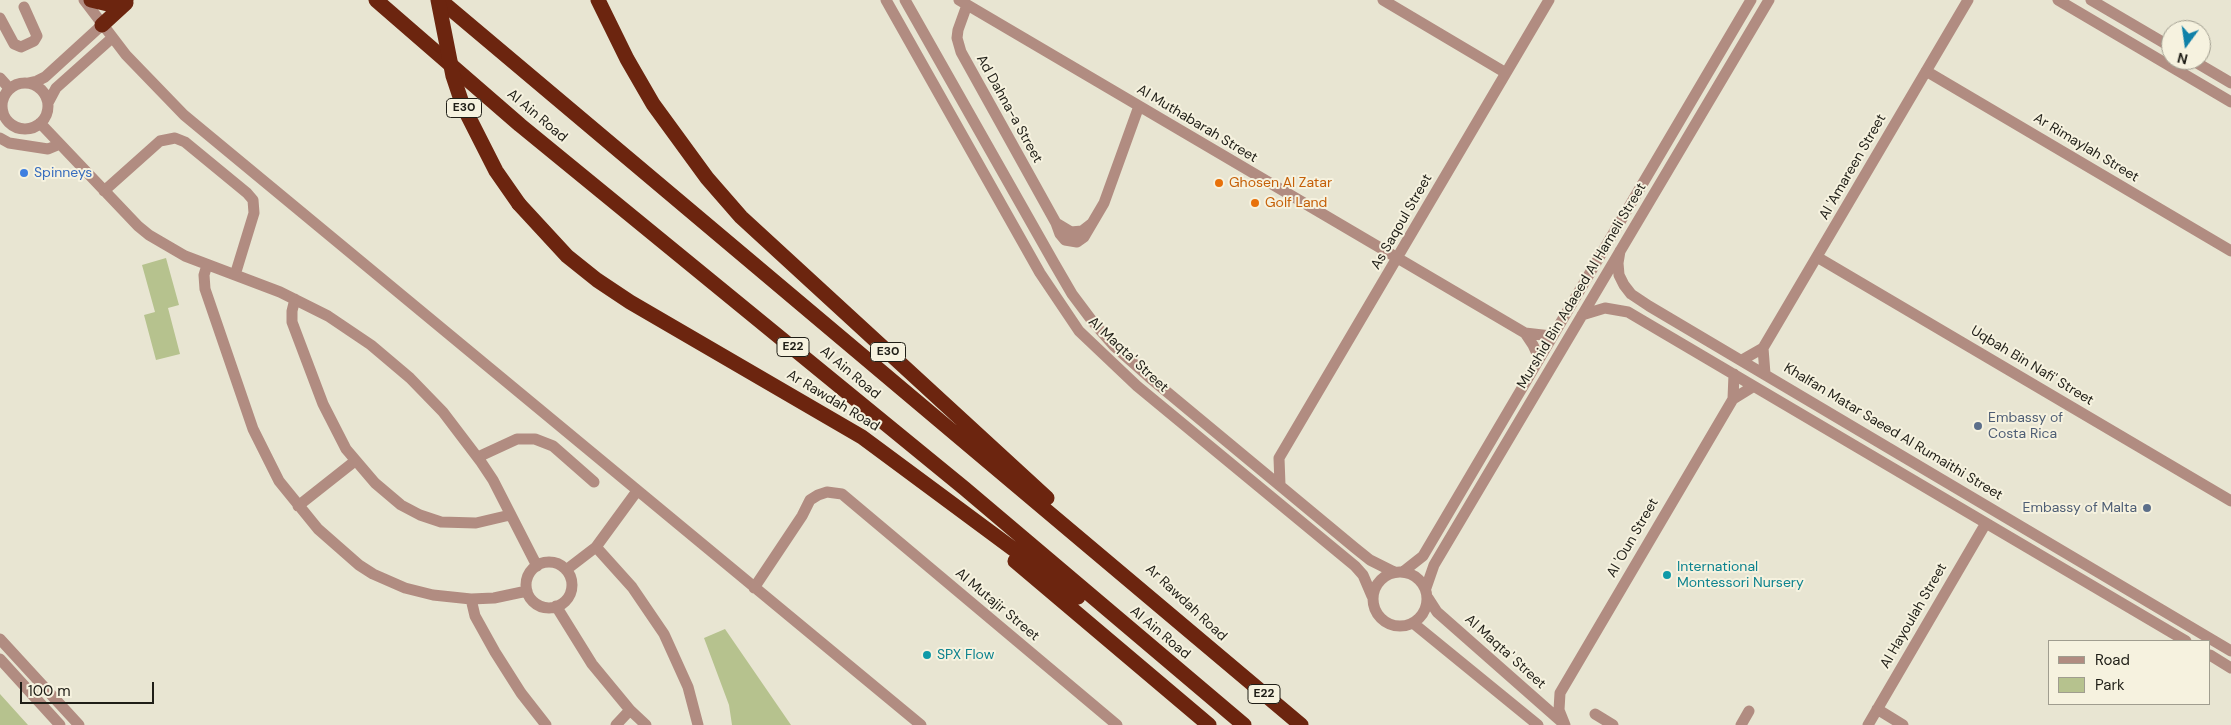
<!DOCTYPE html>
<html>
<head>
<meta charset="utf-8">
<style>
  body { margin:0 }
  #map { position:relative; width:2231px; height:725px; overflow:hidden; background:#e8e5d2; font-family:"DM Sans",sans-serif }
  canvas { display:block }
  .legend { position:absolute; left:2048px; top:640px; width:162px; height:65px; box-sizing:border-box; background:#f6f2df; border:1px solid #a09d8f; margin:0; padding:6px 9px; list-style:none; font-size:15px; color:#1f1e17 }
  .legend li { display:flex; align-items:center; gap:10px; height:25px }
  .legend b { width:25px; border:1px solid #a09d8f }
  .north { position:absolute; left:2161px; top:20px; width:50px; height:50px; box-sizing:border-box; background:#f6f2df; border:1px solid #a09d8f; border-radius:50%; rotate:194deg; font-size:14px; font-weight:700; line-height:20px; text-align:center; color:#1f1e17 }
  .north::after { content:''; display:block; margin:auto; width:18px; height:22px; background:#1081a8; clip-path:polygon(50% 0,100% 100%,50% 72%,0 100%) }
  .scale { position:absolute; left:20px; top:682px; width:134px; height:22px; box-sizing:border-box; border:2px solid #1f1e17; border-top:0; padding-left:6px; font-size:15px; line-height:18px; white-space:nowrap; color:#1f1e17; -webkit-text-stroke:4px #f6f2df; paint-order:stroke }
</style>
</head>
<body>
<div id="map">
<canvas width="2231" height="725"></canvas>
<ul class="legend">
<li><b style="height:6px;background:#b18c81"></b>Road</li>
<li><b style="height:14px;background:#b6c28e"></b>Park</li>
</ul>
<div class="north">N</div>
<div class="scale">100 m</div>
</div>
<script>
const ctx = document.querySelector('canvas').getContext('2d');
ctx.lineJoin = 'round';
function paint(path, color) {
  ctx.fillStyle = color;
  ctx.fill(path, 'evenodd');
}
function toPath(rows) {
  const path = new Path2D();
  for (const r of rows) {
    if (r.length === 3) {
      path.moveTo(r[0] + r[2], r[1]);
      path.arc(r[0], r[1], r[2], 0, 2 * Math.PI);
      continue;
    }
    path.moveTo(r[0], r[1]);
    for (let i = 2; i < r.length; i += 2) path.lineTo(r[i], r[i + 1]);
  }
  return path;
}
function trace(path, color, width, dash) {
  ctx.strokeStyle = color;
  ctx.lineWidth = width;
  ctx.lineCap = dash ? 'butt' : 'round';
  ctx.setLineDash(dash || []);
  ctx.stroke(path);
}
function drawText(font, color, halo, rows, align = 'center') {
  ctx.font = font + ' "DM Sans",sans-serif';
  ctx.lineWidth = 4;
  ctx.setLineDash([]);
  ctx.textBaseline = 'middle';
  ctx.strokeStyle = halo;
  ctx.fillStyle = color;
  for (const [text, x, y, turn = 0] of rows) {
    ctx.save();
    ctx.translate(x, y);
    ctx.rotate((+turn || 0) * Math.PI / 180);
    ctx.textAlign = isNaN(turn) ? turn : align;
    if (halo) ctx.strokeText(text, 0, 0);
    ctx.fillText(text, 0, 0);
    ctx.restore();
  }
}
const green = toPath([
  [166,258,179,305,168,308,180,354,156,360,144,315,155,312,142,265],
  [725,629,791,725,732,725,729,705,704,638],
  [0,694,28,725,0,725]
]);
const minor = toPath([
  [84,0,126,55,184,115,921,725],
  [886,0,1040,273,1079,331,1137,386,1355,566,1363,575,1372,596],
  [905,0,1054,263,1072,294,1093,322,1114,346,1149,377,1355,548,1370,560,1394,572],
  [959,0,1525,333,1551,336],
  [1383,0,1506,73],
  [2058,0,2231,102],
  [2091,0,2171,47],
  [967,5,958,30,957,38,961,52,1056,223,1060,234,1065,240,1077,242,1084,237,1104,203,1139,106],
  [0,18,14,44,21,47,34,41,37,36,24,7],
  [2192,60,2231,83],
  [1926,71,2231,251],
  [0,78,9,88],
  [28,83,37,81,45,77,102,25],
  [25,106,23],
  [48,103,56,88,112,38],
  [40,123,138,226,149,235,185,256,280,292,328,316,371,345,410,378,443,412,481,462,493,480,537,566],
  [0,138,9,143,48,149,60,144],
  [104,191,160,141,175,138,185,142,247,193,253,200,254,213,235,275],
  [1056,223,1071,232,1082,231,1091,224],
  [1620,251,1618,263,1619,275,1624,285,1631,294,1649,306,2231,651],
  [1817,257,2231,501],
  [207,265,204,275,205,289,253,429,279,481,318,529,359,565,373,574,405,588,433,595,471,599,494,598,527,591],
  [295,299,292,311,292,322,323,404,346,449,375,483,401,505,420,515,441,522,476,523,510,515],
  [1582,315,1605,308,1628,312,2186,641],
  [1525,333,1533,345,1539,358],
  [1742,360,1763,348],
  [1765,374,1763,348,1968,0],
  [1733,399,1734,374],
  [478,457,517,439,535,439,553,446,594,482],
  [1280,485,1279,458,1549,0],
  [298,506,355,461],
  [596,547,632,587,664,634,688,687,698,725],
  [549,585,23],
  [566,570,596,547,637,491],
  [1404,571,1423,556,1751,0],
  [1400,599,27],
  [754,588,802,516,810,500,818,495,827,492,842,494,1117,725],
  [1426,588,1434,565,1769,0],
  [1428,598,1437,612,1564,724],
  [471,599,475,616,495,652,521,693,546,725],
  [556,606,592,664,630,710,646,725],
  [1413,623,1538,725],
  [0,639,79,725],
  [2210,655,2231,668],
  [0,659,60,725],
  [1877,709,1903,725],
  [1595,714,1613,725],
  [616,725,630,710],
  [1565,725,1559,710,1560,693,1733,399,1754,386],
  [1741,725,1749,711],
  [1868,725,1986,523]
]);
const highway = toPath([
  [91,0,112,5,126,0],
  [376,0,520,125,964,488,1244,725],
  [440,0,1301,725],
  [598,0,627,59,653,104,707,178,741,217,1047,498],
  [102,25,126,3],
  [519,204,567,256,597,280,630,302,862,437,1078,597],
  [1015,561,1209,725]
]);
const highwayBridge = toPath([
  [438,0,453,76,463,106,496,171,519,204]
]);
const markers = [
  [24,173,5,"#3f7fe0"],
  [1219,183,5,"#e8710a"],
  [1255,203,5,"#e8710a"],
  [1978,426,5,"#5c6f8a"],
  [2147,508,5,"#5c6f8a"],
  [1667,575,5,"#0f9aa8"],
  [927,655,5,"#0f9aa8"]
];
const shields = [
  [464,108,35],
  [793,347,32],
  [888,352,35],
  [1264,694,32]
];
const shieldNames = [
  ["E30",464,108],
  ["E22",793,347],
  ["E30",888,352],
  ["E22",1264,694]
];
const streetNames = [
  ["Ad Dahna-a Street",1009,109,61],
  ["Al Ain Road",537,116,40],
  ["Al Muthabarah Street",1197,124,31],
  ["Ar Rimaylah Street",2086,148,31],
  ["Al 'Amareen Street",1853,167,-60],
  ["As Saqoul Street",1402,222,-60],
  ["Murshid Bin Adaeed Al Hameli Street",1582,286,-59],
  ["Al Maqta' Street",1128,355,43],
  ["Uqbah Bin Nafi' Street",2032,366,31],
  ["Al Ain Road",850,373,40],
  ["Ar Rawdah Road",833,401,31],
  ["Khalfan Matar Saeed Al Rumaithi Street",1893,432,31],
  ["Al 'Oun Street",1633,538,-60],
  ["Ar Rawdah Road",1186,603,43],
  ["Al Mutajir Street",997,605,40],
  ["Al Hayoulah Street",1914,616,-60],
  ["Al Ain Road",1160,633,40],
  ["Al Maqta' Street",1505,652,42]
];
const shopNames = [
  ["Spinneys",34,173]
];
const foodNames = [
  ["Ghosen Al Zatar",1229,183],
  ["Golf Land",1265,203]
];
const serviceNames = [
  ["Embassy of",1988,418],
  ["Costa Rica",1988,434],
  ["Embassy of Malta",2137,508,"right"]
];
const cultureNames = [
  ["International",1677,567],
  ["Montessori Nursery",1677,583],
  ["SPX Flow",937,655]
];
paint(green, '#b6c28e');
trace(minor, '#b18c81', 11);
trace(highway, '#6c250f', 15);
trace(highwayBridge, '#6c250f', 15);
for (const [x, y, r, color] of markers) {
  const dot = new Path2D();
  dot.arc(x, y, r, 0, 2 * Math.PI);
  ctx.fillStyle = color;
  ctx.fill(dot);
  trace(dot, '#f6f2df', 2);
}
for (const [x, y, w] of shields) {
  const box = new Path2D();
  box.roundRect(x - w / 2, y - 9.5, w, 19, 4);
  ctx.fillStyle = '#f6f2df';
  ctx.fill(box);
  trace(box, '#1f1e17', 1);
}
drawText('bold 12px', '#1f1e17', null, shieldNames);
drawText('14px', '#1f1e17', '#f6f2df', streetNames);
drawText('14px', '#366cbe', '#f6f2df', shopNames, 'left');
drawText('14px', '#c56008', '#f6f2df', foodNames, 'left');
drawText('14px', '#4e5e75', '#f6f2df', serviceNames, 'left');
drawText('14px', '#0d838f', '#f6f2df', cultureNames, 'left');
</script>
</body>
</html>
